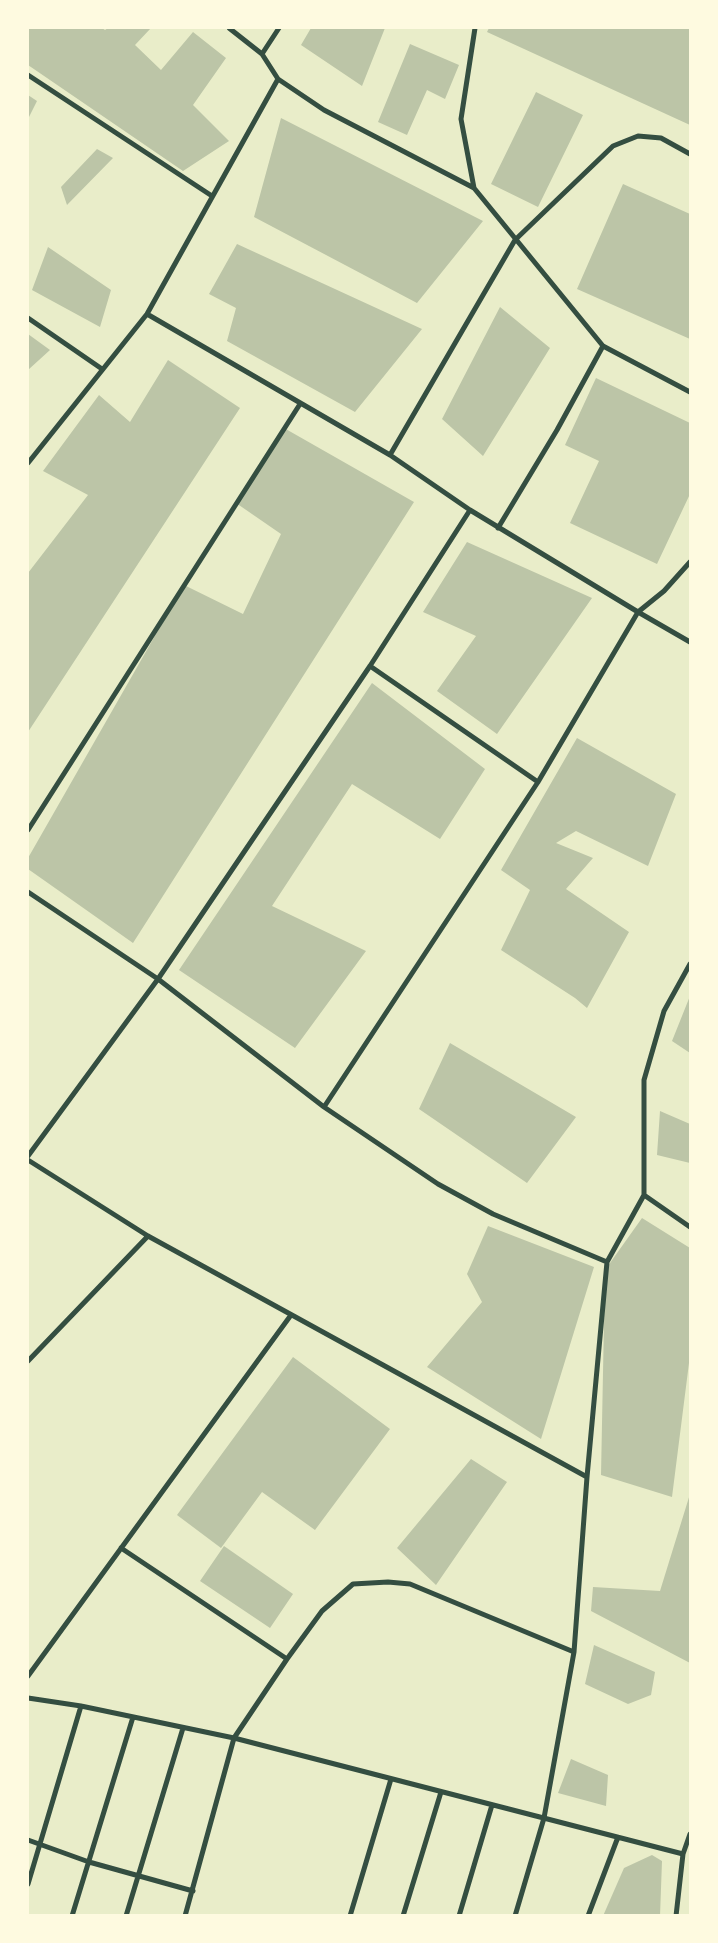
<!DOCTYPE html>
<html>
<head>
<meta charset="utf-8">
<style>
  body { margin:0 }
  #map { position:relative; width:718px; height:1943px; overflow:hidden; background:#e9edc9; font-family:"Fira Sans",sans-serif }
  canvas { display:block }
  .frame { position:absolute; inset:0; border:29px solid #fefae0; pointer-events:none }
</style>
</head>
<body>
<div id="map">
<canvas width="718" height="1943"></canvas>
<div class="frame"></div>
</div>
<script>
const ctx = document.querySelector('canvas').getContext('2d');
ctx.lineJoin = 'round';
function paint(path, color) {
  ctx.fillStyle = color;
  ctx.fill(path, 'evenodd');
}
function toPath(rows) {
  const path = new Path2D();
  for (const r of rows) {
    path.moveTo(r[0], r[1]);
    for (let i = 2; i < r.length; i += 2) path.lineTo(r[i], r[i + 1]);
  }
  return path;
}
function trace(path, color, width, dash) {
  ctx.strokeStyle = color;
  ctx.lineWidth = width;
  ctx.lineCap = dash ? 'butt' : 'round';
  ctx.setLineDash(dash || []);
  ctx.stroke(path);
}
const building = toPath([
  [28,28,102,28,105,30,108,28,151,28,135,45,161,70,193,32,226,58,193,105,229,141,183,171,28,65],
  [311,28,385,28,362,86,301,45],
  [489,28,690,28,690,125,487,32],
  [410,44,459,65,445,99,427,90,407,135,378,122],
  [536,92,583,115,538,207,491,184],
  [28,95,37,101,28,119],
  [281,118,483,221,417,303,254,217],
  [97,149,113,158,67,205,61,187],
  [623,184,690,214,690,339,577,289],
  [237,244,422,329,355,412,227,341,236,308,209,294],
  [48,247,111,290,100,327,32,290],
  [500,307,550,348,483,456,442,419],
  [28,334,50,350,28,370],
  [168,360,240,408,28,732,28,573,88,495,43,471,99,395,130,422],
  [596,378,690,423,690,494,657,564,570,523,599,461,565,445],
  [284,428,414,502,133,943,28,869,28,858,184,585,243,614,281,534,236,503],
  [467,542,592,598,497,734,437,691,476,636,423,612],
  [372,683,485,769,440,839,352,784,272,906,366,951,295,1048,179,970],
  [577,738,676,794,648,866,576,831,556,843,593,858,566,889,629,932,587,1008,575,998,501,950,530,890,501,870],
  [690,996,690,1053,672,1041],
  [450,1043,576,1117,527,1183,419,1109],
  [660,1111,690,1124,690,1163,657,1155],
  [642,1218,690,1248,690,1364,689,1363,672,1497,601,1475,605,1270],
  [488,1226,594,1267,541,1439,427,1367,482,1302,467,1274],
  [293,1357,390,1429,315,1530,262,1492,221,1548,177,1515],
  [471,1459,507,1482,436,1585,397,1548],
  [690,1494,690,1663,591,1611,593,1587,660,1591],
  [224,1546,293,1594,270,1628,200,1581],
  [594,1645,655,1672,651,1695,628,1704,585,1684],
  [571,1759,608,1775,606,1806,558,1793],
  [652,1855,662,1861,660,1916,603,1916,624,1868]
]);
const minor = toPath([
  [229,28,262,54,278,79,324,110,474,188],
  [475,28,461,119,474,188,603,346,690,392],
  [262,54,279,28],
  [28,75,212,196],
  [147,314,390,455,470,510,638,612,690,642],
  [28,318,102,369],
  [390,455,515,240,613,146,638,136,661,138,690,154],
  [28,463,147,314,278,79],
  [498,528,557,430,603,346],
  [370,666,538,782],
  [28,830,300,404],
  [28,892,158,979,324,1107,438,1184,493,1214,607,1262],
  [324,1107,538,782,638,612,664,591,690,562],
  [28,1156,158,979,370,666,470,510],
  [28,1160,148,1236,587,1477],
  [644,1195,690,1227],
  [28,1361,148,1236],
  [121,1548,287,1659],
  [28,1676,291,1315],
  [28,1698,81,1706,234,1738,683,1854],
  [28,1840,89,1862,193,1891],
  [28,1884,81,1706],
  [72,1916,133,1717],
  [126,1916,183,1728],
  [185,1916,234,1738,287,1659,322,1611,353,1584,388,1582,410,1584,574,1652],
  [350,1916,391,1779],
  [403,1916,441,1792],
  [459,1916,492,1805],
  [515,1916,544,1818,574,1652,587,1477,607,1262,644,1195,644,1080,664,1011,690,964],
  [588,1916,618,1837],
  [676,1916,683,1854,690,1834]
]);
paint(building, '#bcc5a7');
trace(minor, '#344e41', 5);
</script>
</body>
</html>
